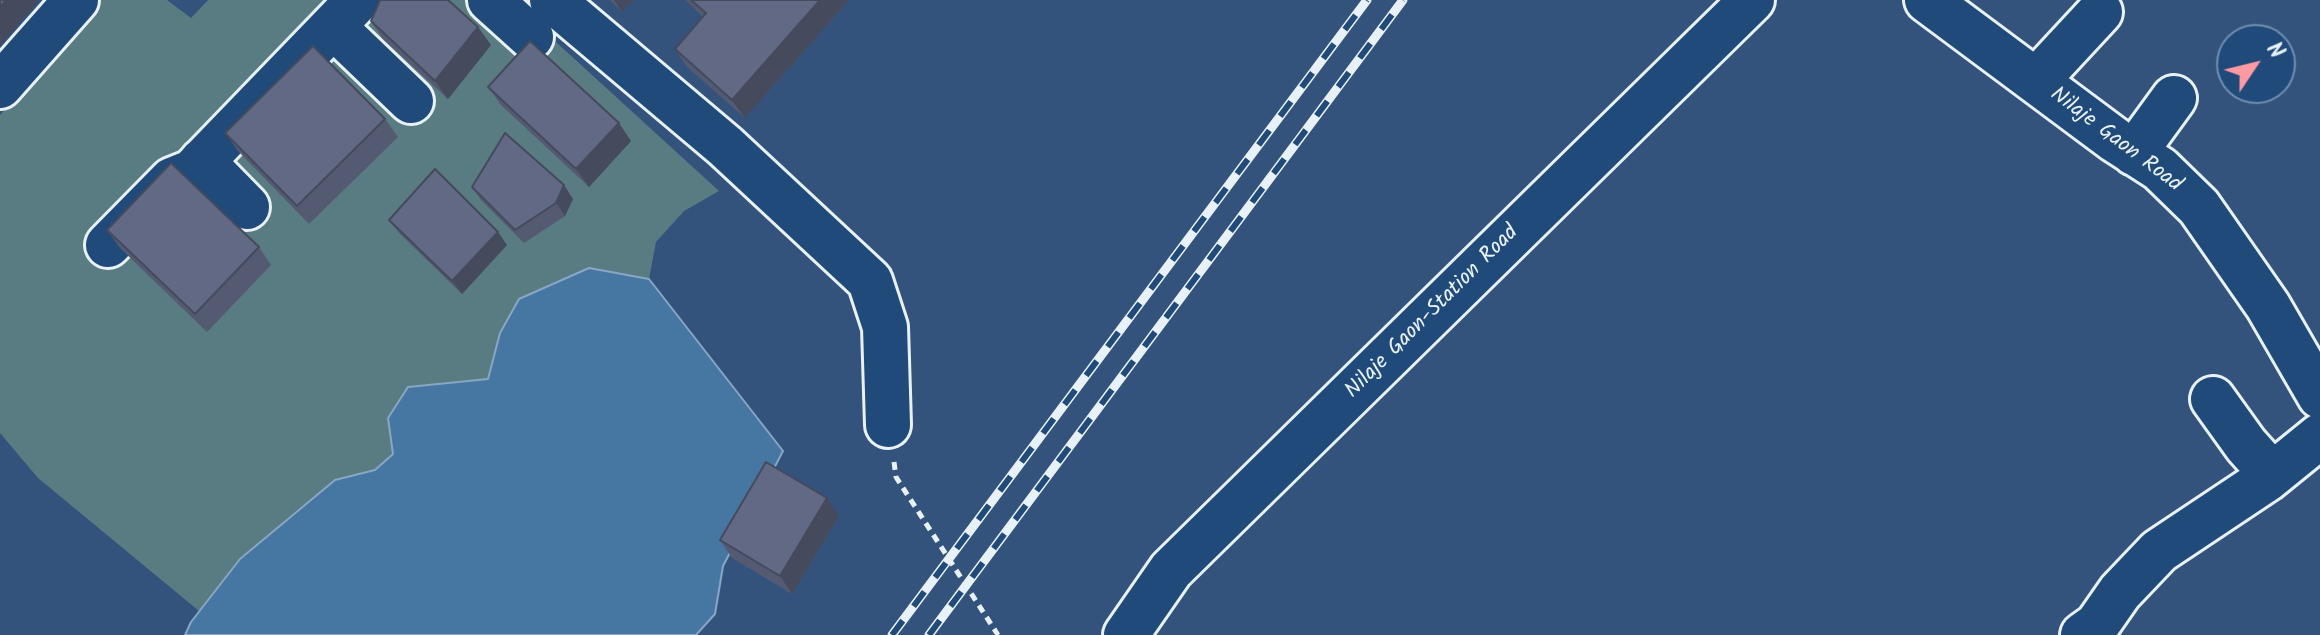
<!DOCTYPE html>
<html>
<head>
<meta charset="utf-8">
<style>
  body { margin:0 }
  #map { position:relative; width:2320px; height:635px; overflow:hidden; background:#33537d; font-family:Kalam,sans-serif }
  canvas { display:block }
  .north { position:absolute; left:2216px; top:24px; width:80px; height:80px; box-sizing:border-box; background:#1f4a7a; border:2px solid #6f8dac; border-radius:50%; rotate:55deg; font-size:22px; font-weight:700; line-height:32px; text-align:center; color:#e8f1f8 }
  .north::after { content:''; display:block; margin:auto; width:28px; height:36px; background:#ff9aa2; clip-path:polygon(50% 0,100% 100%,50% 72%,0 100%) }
</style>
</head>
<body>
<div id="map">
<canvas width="2320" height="635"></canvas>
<div class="north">N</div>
</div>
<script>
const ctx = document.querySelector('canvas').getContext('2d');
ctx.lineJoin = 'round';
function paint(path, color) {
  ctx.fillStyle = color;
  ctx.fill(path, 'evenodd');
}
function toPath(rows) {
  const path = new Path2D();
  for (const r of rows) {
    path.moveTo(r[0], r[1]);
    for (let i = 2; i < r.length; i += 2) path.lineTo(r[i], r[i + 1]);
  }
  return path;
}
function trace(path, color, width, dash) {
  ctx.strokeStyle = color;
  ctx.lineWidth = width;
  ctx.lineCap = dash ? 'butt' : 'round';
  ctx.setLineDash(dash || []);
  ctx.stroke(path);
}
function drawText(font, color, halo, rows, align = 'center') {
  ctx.font = font + ' Kalam,sans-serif';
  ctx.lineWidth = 8;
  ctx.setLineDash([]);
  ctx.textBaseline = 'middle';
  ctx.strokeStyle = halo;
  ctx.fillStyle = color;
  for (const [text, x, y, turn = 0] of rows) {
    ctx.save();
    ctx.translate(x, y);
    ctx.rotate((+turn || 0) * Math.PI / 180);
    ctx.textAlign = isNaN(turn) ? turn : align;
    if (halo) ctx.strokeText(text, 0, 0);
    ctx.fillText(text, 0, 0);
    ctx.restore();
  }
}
const green = toPath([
  [100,0,167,0,191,18,208,0,510,0,719,191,684,211,656,242,649,279,589,268,519,299,500,333,488,379,408,387,388,418,393,454,375,470,335,480,294,513,240,559,199,611,38,478,0,433,0,115]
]);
const water = toPath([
  [589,268,649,279,783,451,723,566,715,614,696,635,185,635,191,622,240,559,335,480,375,470,393,454,388,418,408,387,488,379,500,333,519,299,589,268]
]);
const path = toPath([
  [894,462,896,477,998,635]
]);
const minor = toPath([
  [490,0,531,37],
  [552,0,725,146,870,281,885,327,888,425],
  [1927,0,2115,140,2160,169,2199,207,2268,306,2320,396],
  [333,26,411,101],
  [2036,81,2100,12],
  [0,86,76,0],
  [2134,153,2174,98],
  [202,161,247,207],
  [108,245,172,180,192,172,358,0],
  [2213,399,2246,445,2272,474],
  [1126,635,1171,570,1752,0],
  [2083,635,2097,625,2120,592,2159,551,2267,479,2320,436]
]);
const rail = toPath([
  [892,635,1367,0],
  [929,635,1403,0]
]);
const wall = toPath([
  [610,0,633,0,622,12],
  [685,0,849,0,745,118,687,67,675,49,703,17],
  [371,21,491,45,448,99,383,39],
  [488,87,631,141,589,187,501,105],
  [385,119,398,137,309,224,238,151,225,133],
  [472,187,573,199,565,216,524,243,481,200],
  [389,220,507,245,462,294,399,233],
  [107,230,259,247,271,265,207,332,120,248],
  [839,516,792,594,732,558,720,540]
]);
const shadedWall = toPath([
  [6,0,39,0,0,46,0,7],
  [614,0,633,0,622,12],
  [820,0,849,0,745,118,732,100],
  [478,27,491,45,448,99,435,81],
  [619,123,631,141,589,187,576,169],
  [564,185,573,199,565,216,556,203],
  [498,232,507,245,462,294,452,281],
  [827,498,839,516,792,594,780,576]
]);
const building = toPath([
  [0,0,6,0,0,7,0,0],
  [380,0,448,0,478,27,435,81,371,21,380,0],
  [691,0,820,0,732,100,675,49,706,13,691,0],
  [530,41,619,123,576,169,488,87,530,41],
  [313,46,385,119,297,206,225,133,313,46],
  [505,133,564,185,556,203,515,230,472,187,505,133],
  [171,163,259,247,195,314,107,230,171,163],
  [435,169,498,232,452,281,389,220,435,169],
  [766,462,827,498,780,576,720,540,766,462]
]);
const streetNames = [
  ["Nilaje Gaon Road",2115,141,37],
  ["Nilaje Gaon-Station Road",1433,313,-45]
];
paint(green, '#587c81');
paint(water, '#4676a2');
trace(water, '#87a7c4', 2);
trace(minor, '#e8f1f8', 50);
trace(path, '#e8f1f8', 5, [8, 6]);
trace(minor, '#1f4a7a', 44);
trace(rail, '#e8f1f8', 9);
trace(rail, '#1f4a7a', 6, [18]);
paint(wall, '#545a72');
paint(shadedWall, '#454a5d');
paint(building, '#626985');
trace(building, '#454a5d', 2);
drawText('22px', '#e8f1f8', '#1f4a7a', streetNames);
</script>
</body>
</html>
